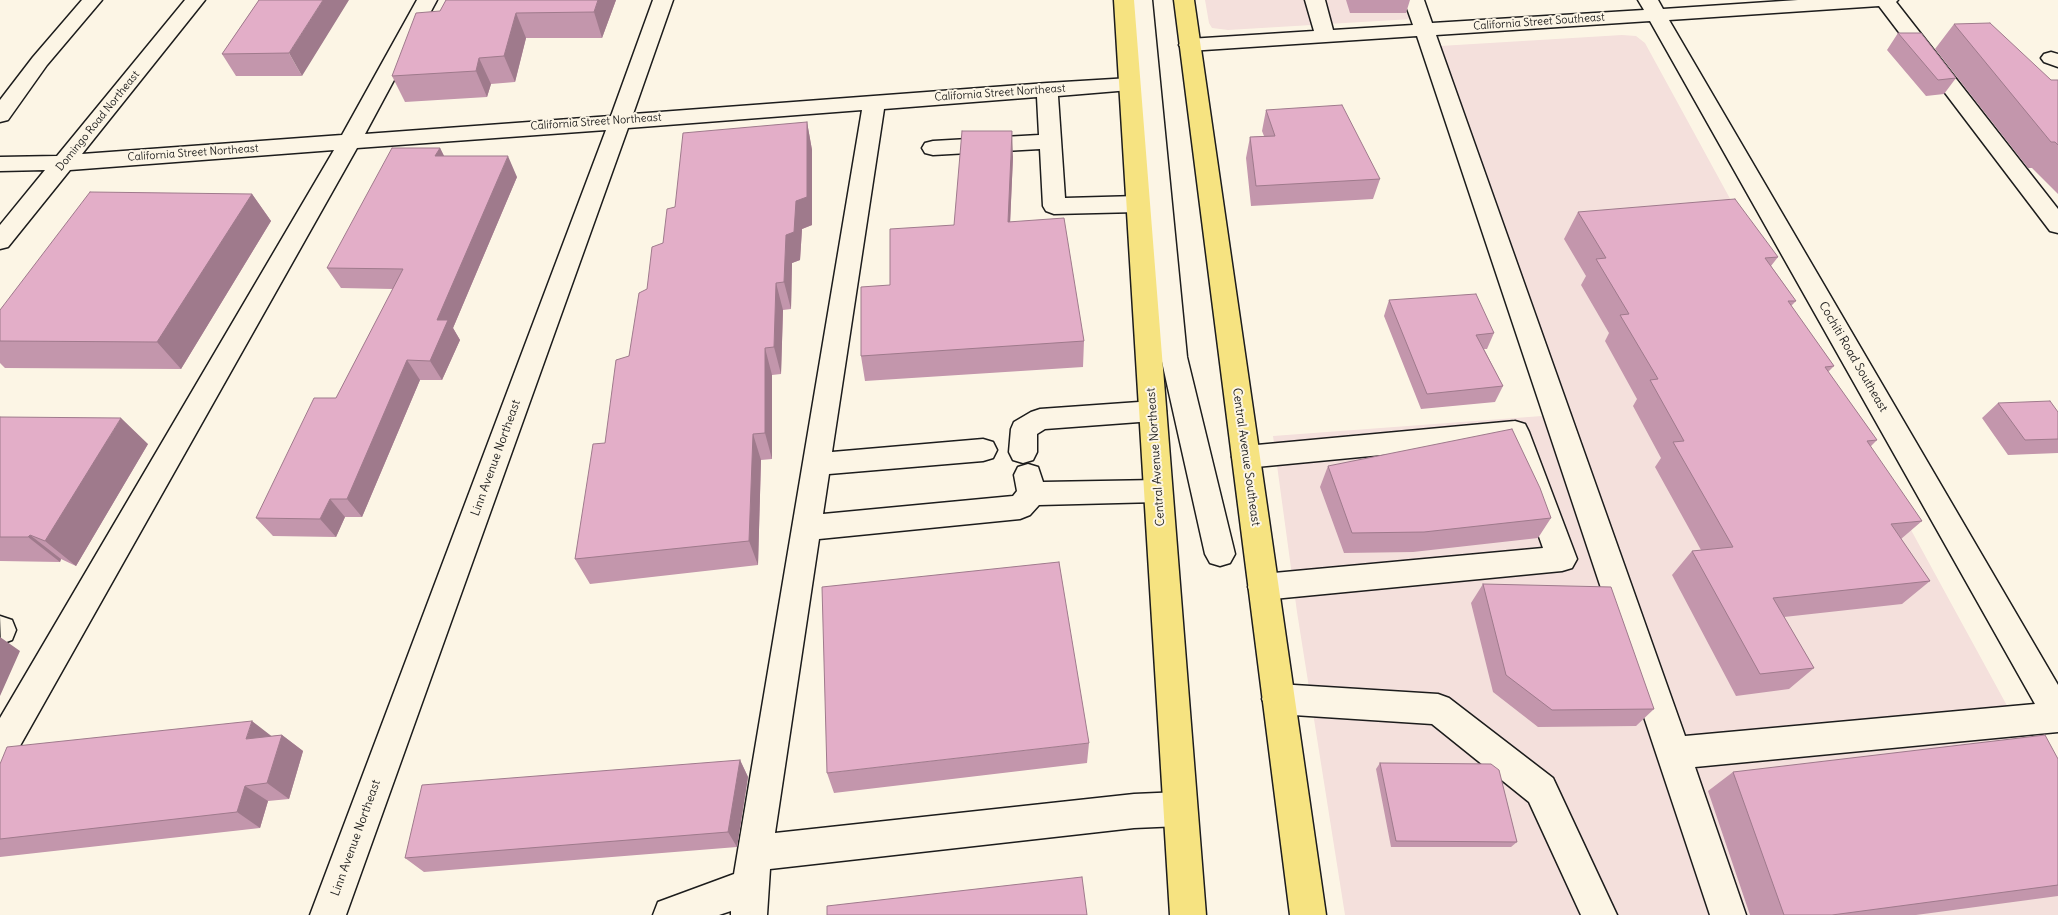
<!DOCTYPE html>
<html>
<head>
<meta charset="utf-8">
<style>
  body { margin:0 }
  canvas { display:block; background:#fcf5e5 }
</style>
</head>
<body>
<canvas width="2058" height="915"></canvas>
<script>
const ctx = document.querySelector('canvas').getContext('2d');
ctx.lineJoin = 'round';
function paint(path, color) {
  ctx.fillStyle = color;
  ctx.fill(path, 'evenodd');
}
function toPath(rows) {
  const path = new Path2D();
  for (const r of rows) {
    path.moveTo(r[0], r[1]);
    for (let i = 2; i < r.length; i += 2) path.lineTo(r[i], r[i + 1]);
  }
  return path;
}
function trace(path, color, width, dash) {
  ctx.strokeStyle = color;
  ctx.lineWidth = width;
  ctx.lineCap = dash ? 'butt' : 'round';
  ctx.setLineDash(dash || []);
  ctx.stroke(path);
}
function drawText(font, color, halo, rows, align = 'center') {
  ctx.font = font + ' Delius,sans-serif';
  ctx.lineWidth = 4;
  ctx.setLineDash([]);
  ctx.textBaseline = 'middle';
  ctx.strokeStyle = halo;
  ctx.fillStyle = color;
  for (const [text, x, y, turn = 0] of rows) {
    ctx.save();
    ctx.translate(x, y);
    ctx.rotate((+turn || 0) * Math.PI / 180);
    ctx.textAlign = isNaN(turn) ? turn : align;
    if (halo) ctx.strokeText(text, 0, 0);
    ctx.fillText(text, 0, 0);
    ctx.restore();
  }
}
const built = toPath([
  [1205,0,1406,0,1412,19,1228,30,1212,28,1209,23],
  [1622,35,1636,36,1645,43,2058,799,2058,915,1745,915,1440,46],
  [1542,416,1602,578,1713,915,1345,915,1297,612,1273,436]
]);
const minor = toPath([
  [82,0,102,0,47,65,8,120,0,122,0,100,33,57,82,0],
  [185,0,205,0,82,154,342,135,417,0,437,0,365,134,611,116,653,0,673,0,633,114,1047,83,1130,78,1139,82,1132,0,1152,0,1187,357,1235,554,1230,563,1220,566,1210,563,1205,554,1161,357,1149,205,1146,209,1138,212,1054,214,1046,211,1043,206,1040,149,933,155,925,153,922,148,925,143,933,141,1039,135,1037,97,884,109,832,452,983,439,993,442,997,450,993,458,983,461,829,474,823,514,1013,496,1017,491,1014,475,1018,467,1028,464,1038,467,1043,482,1158,480,1168,483,1172,491,1168,499,1158,502,1039,505,1030,515,1020,519,819,539,775,833,1134,794,1180,792,1192,797,1197,809,1192,821,1180,826,1134,828,770,869,767,915,731,915,731,911,719,915,653,915,658,902,734,874,862,110,628,128,346,915,310,915,606,130,357,148,12,760,0,765,0,718,334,150,70,170,8,247,0,249,0,225,45,170,0,171,0,157,57,156,185,0],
  [1139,86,1149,203,1146,199,1138,196,1065,198,1058,96,1130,90,1137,88,1139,86],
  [1305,0,1325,0,1333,30,1413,25,1404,0,1424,0,1432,23,1644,10,1638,0,1658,0,1663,9,1798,0,1898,0,1896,2,2058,209,2058,233,2050,231,1879,6,1669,20,2058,685,2058,732,1695,767,1746,915,1710,915,1417,36,1189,51,1182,49,1179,45,1182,41,1189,39,1314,31,1305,0],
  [1650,21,2035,704,1685,736,1436,35,1650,21],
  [2051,52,2058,54,2058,67,2044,62,2041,58,2044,54,2051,52],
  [1153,401,1162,404,1166,411,1162,418,1153,421,1045,429,1037,434,1037,452,1033,460,1023,463,1013,460,1009,452,1011,429,1014,422,1031,412,1040,409,1153,401],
  [1515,421,1525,424,1529,432,1577,559,1572,568,1562,571,1263,600,1252,596,1248,587,1252,578,1263,574,1543,548,1506,443,1246,468,1236,465,1232,457,1236,449,1246,446,1515,421],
  [0,616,12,620,16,630,12,640,1,644,0,616],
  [1278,684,1438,694,1449,698,1553,778,1617,915,1581,915,1529,802,1432,724,1278,714,1267,709,1262,699,1267,689,1278,684]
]);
const major = toPath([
  [1114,0,1134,0,1206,915,1170,915,1114,0],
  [1174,0,1194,0,1326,915,1290,915,1174,0]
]);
const wall = toPath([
  [259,0,302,76,236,76,222,54],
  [446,0,616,0,602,38,526,38,515,82,491,84,487,97,405,102,392,76,440,11],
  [1346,0,1410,0,1406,13,1350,13],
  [1954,24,2051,80,2058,80,2058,194,2032,168,2028,168,1935,49],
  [1898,33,1956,78,1944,94,1926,96,1887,50],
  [1266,110,1380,179,1373,199,1251,206,1246,158,1250,137,1264,136,1262,131],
  [807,122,812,150,812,225,802,229,800,260,792,263,791,309,783,310,781,374,772,375,772,459,761,460,758,565,590,584,575,559,605,443,647,289,675,207],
  [440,148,444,156,517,177,453,328,460,340,442,380,420,380,362,517,345,517,336,537,273,536,256,518,336,398,393,289,341,288,327,268],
  [1013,157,1010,222,1084,341,1083,367,865,381,861,356,890,285,954,225],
  [252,194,271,221,181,369,5,368,0,363,0,310],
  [1578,212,1778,257,1771,266,1796,301,1791,306,1834,366,1828,372,1877,440,1870,447,1922,521,1901,539,1930,581,1902,604,1784,617,1814,668,1789,689,1736,696,1672,575,1692,551,1701,550,1655,467,1661,458,1633,406,1637,399,1605,341,1609,333,1581,285,1586,276,1564,239],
  [1389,300,1494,333,1487,349,1484,349,1503,386,1495,402,1421,409,1384,316],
  [1998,403,2058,412,2058,453,2008,455,1982,418],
  [0,417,148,444,76,566,61,559,60,562,0,561],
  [1328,466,1551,518,1538,538,1413,552,1344,553,1320,487],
  [1483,584,1654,709,1636,726,1538,727,1493,692,1471,603],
  [282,735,303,751,289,799,268,801,260,828,0,857,0,764],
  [1089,743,1087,763,834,793,827,773],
  [2058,759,2058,896,1916,915,1750,915,1708,791,1733,772],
  [740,760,748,777,737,847,424,872,405,858],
  [1380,763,1517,842,1511,847,1391,847,1376,769]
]);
const shadedWall = toPath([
  [323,0,349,0,302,76,289,53],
  [598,0,616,0,602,38,594,12],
  [516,13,526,38,515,82,504,56],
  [479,58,491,84,487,97,476,71],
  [807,122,812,150,812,225,802,229,800,260,792,263,791,309,784,282,786,235],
  [1012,131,1013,157,1009,248,1008,222],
  [440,148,450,168,435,156],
  [508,156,517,177,453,328,460,340,442,380,430,361,437,320],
  [252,194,271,221,181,369,157,342],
  [776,283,783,310,781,374,774,347],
  [765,348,772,375,772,459,765,433],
  [407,360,420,380,362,517,347,499],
  [121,418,148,444,76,566,45,541],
  [753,434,761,460,758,565,749,541],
  [330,499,345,517,336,537,320,519],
  [30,535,61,559,60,562,28,537],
  [0,637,20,651,0,696],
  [252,721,274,738,246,739],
  [282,735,303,751,289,799,267,783],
  [740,760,748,777,737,847,728,832],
  [245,786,268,801,260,828,237,812]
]);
const building = toPath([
  [259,0,323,0,289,53,222,54,259,0],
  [446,0,598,0,594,12,516,13,504,56,479,58,476,71,392,76,416,13,440,11,446,0],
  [1990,23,2051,80,2058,80,2058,145,2055,142,2051,142,1954,24,1990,23],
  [1898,33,1921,33,1956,78,1938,80,1898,33],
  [1342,105,1380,179,1256,186,1250,137,1275,136,1266,110,1342,105],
  [807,122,807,197,796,201,794,232,786,235,784,282,776,283,774,347,765,348,765,433,753,434,749,541,575,559,593,444,605,443,616,360,629,356,639,293,647,289,652,247,663,243,667,209,675,207,683,133,807,122],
  [962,131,1012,131,1008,222,1064,218,1084,341,861,356,861,287,890,285,890,229,954,225,962,131],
  [392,148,440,148,435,156,508,156,437,320,448,320,430,361,407,360,347,499,330,499,320,519,256,518,314,398,336,398,403,269,327,268,392,148],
  [90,192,252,194,157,342,0,341,0,310,90,192],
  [1735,199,1778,257,1765,258,1796,301,1788,301,1834,366,1825,367,1877,440,1867,441,1922,521,1891,524,1930,581,1773,598,1814,668,1760,674,1692,551,1733,547,1673,442,1684,441,1650,380,1658,379,1620,315,1629,314,1596,259,1606,258,1578,212,1735,199],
  [1476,294,1494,333,1476,335,1503,386,1427,394,1389,300,1476,294],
  [2050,401,2058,412,2058,439,2025,440,1998,403,2050,401],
  [0,417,121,418,45,541,30,535,28,537,0,537,0,417],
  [1512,429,1540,488,1551,518,1424,532,1352,533,1328,466,1512,429],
  [1059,562,1089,743,827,773,822,587,1059,562],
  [1483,584,1611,587,1654,709,1552,710,1506,675,1483,584],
  [252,721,246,739,282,735,267,783,245,786,237,812,0,839,0,764,7,747,252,721],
  [2045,735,2058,759,2058,885,1832,915,1784,915,1733,772,2045,735],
  [740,760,728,832,405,858,422,785,740,760],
  [1380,763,1491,764,1499,770,1517,842,1396,841,1380,763],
  [1082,877,1087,915,827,915,827,906,1082,877]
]);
const farStreetnames = [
  ["California Street Southeast",1539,22,-4],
  ["California Street Northeast",1000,93,-4],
  ["Domingo Road Northeast",98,121,-51],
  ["California Street Northeast",596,122,-4],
  ["California Street Northeast",193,153,-4]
];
const streetNames = [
  ["Cochiti Road Southeast",1853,357,60],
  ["Central Avenue Northeast",1156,457,-94],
  ["Central Avenue Southeast",1246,457,82],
  ["Linn Avenue Northeast",496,458,-70],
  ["Linn Avenue Northeast",356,838,-70]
];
paint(built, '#f4e0dc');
trace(minor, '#1c1c1c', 3);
trace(major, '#1c1c1c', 3);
paint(minor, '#fcf5e5');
paint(major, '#f6e381');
paint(wall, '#c396ac');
paint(shadedWall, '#9f7a8c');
paint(building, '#e3aec8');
trace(building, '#9f7a8c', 1);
drawText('11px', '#1c1c1c', '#fcf5e5', farStreetnames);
drawText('12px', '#1c1c1c', '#fcf5e5', streetNames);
</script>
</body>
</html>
